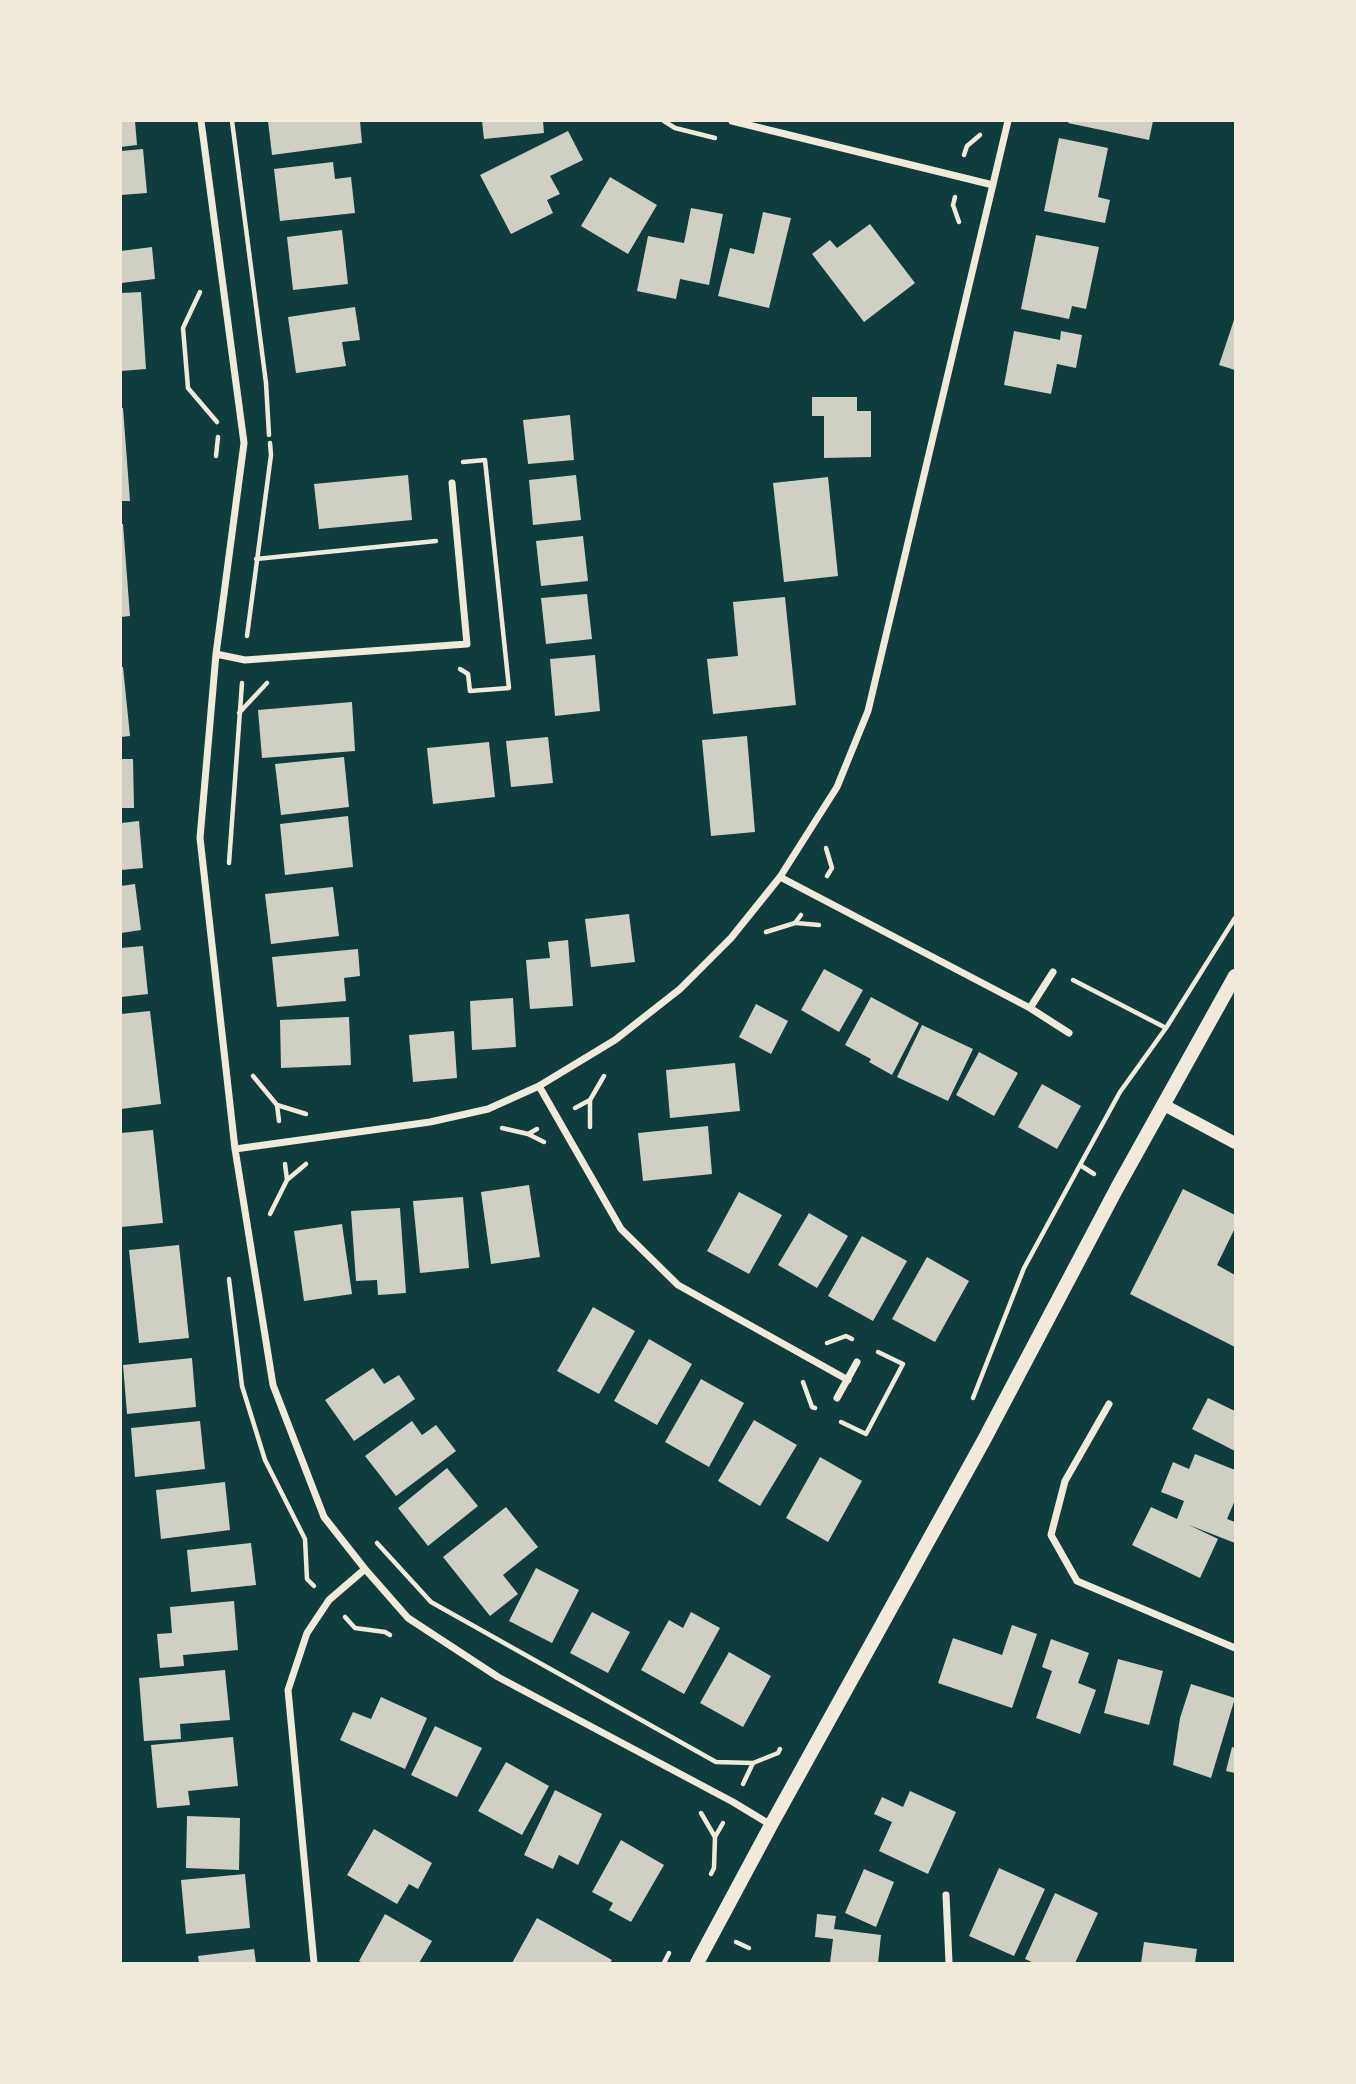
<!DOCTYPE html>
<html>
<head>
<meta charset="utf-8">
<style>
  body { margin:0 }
  #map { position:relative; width:1356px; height:2084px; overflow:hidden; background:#0f3d3e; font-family:"Nunito Sans",sans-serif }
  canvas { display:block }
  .frame { position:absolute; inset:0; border:122px solid #f1e9da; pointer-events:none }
</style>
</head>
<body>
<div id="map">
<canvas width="1356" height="2084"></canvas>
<div class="frame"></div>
</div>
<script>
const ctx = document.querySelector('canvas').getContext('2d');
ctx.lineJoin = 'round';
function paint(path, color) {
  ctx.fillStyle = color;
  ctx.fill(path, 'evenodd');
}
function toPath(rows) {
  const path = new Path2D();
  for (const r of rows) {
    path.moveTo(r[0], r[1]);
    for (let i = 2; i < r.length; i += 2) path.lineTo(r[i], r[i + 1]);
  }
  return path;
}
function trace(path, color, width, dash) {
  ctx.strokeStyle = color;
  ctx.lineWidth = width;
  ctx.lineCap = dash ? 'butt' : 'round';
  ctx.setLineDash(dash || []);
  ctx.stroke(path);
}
const building = toPath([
  [121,121,135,121,137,145,121,147],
  [268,121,360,121,362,143,272,155],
  [482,121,543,121,544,133,484,139],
  [1069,121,1153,121,1149,140,1068,123],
  [568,131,583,160,550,176,560,194,547,200,553,213,511,234,480,175],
  [1059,138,1108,148,1098,197,1110,200,1105,223,1044,211],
  [143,149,147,193,121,195,121,151],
  [333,162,335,179,351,177,355,213,280,221,274,169],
  [610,177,657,205,628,254,581,226],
  [691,208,723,214,709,285,680,279,676,299,637,291,648,236,684,243],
  [763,212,791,218,769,308,718,296,730,248,754,254],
  [870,224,915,283,864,322,812,254,830,240,837,248],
  [342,230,348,284,293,290,287,237],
  [1036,235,1099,247,1086,309,1072,306,1069,319,1021,309],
  [152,247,155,279,121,283,121,251],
  [141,292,146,369,121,371,121,293],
  [355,307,360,340,342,342,346,366,296,373,288,317],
  [1235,317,1235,370,1219,365],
  [1014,331,1060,340,1061,331,1082,335,1076,368,1057,364,1051,394,1004,385],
  [812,397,857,397,857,411,871,411,871,457,824,458,824,416,812,416],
  [121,408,123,408,130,501,121,501],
  [570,415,574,460,528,464,523,420],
  [408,475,412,520,319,529,314,484],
  [576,475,581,520,533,525,529,480],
  [828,477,838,576,784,582,773,483],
  [121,524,123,524,130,616,121,617],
  [583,536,588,581,541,586,536,541],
  [587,594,592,639,546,644,541,598],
  [785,597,796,705,713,714,707,659,738,656,733,602],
  [595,655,600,711,555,716,550,659],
  [121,667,123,667,130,736,121,737],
  [352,702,355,751,262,758,258,710],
  [747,736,755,832,711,836,702,740],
  [548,737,553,783,511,787,506,741],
  [489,742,495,797,433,804,427,748],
  [344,757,349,807,281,815,275,764],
  [121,759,133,759,134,808,121,808],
  [348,816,353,867,285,875,280,824],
  [139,821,143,868,121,870,121,823],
  [135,884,141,930,121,933,121,886],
  [333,887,339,936,271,944,265,894],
  [629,914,635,962,591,967,585,919],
  [568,940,573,1006,530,1009,526,960,550,958,548,942],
  [143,946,148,994,121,997,121,948],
  [358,949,360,976,344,978,346,1001,277,1007,272,957],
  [824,969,863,990,839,1032,801,1010],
  [871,997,919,1023,892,1075,869,1062,871,1059,845,1045],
  [513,998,516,1047,472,1050,470,1001],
  [756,1004,788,1021,771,1054,739,1037],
  [150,1011,161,1104,121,1109,121,1014],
  [349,1017,351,1065,281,1068,280,1020],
  [922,1025,973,1049,948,1101,897,1077],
  [454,1031,457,1078,413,1082,409,1035],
  [979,1052,1018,1073,994,1116,956,1095],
  [735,1063,740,1111,670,1118,666,1070],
  [1042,1084,1081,1106,1057,1149,1018,1127],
  [708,1126,712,1174,643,1181,638,1133],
  [153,1130,163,1223,121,1227,121,1133],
  [529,1185,540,1257,491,1264,481,1192],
  [1183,1189,1235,1215,1235,1228,1217,1265,1235,1275,1235,1347,1130,1294],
  [739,1192,782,1215,749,1274,707,1251],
  [463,1197,469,1268,420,1273,413,1201],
  [400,1208,406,1293,378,1295,377,1280,356,1281,351,1211],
  [809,1213,848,1236,817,1288,778,1265],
  [342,1224,352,1294,304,1301,294,1231],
  [862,1236,907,1261,873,1321,828,1296],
  [179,1245,189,1338,139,1343,129,1250],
  [927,1257,969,1281,935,1342,892,1319],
  [593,1307,635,1331,599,1394,557,1371],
  [649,1339,692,1364,657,1425,614,1401],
  [192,1358,196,1407,127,1414,123,1365],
  [373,1368,384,1384,399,1375,415,1399,354,1441,325,1400],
  [701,1379,744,1403,709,1467,665,1442],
  [1208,1398,1235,1411,1235,1451,1192,1429],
  [754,1420,797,1445,760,1506,718,1481],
  [200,1421,205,1469,135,1477,131,1428],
  [412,1421,422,1435,436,1425,456,1451,396,1496,365,1456],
  [1195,1454,1235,1470,1235,1500,1227,1519,1235,1522,1235,1543,1189,1525,1218,1539,1200,1578,1132,1545,1151,1507,1177,1519,1184,1501,1161,1492,1173,1462,1189,1469],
  [820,1457,862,1481,828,1542,786,1518],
  [447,1468,478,1506,428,1546,398,1508],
  [225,1482,230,1530,161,1539,156,1490],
  [506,1507,538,1547,503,1575,518,1594,490,1616,443,1557],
  [251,1543,256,1585,191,1592,187,1550],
  [536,1568,579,1590,552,1643,509,1621],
  [234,1601,238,1650,183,1655,184,1666,160,1668,157,1634,172,1633,170,1607],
  [592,1612,630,1632,608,1673,570,1653],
  [691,1612,720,1628,684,1694,641,1670,669,1620,683,1628],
  [1012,1625,1037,1634,1012,1708,938,1683,953,1638,1002,1655],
  [1051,1639,1089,1653,1078,1683,1096,1690,1080,1734,1036,1718,1052,1671,1042,1667],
  [729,1652,771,1676,743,1727,700,1703],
  [1118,1659,1163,1671,1149,1725,1104,1713],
  [225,1670,230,1720,180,1724,181,1739,144,1741,139,1678],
  [1191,1684,1235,1698,1211,1778,1173,1765,1180,1718],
  [381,1697,427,1718,405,1769,340,1740,353,1712,371,1719],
  [435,1726,482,1748,457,1797,411,1775],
  [233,1737,238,1786,188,1791,190,1805,157,1808,151,1745],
  [1232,1747,1235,1748,1235,1773,1226,1771],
  [506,1762,549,1786,522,1835,478,1811],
  [555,1790,602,1814,578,1865,559,1855,553,1869,524,1855],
  [910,1791,956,1812,928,1874,879,1851,892,1822,874,1814,882,1797,903,1807],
  [187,1816,240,1818,239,1870,186,1868],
  [374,1829,432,1863,418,1889,409,1884,397,1904,347,1875],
  [621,1840,664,1865,631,1922,609,1910,613,1903,592,1892],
  [999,1868,1045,1889,1014,1956,969,1936],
  [864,1869,894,1882,876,1927,845,1913],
  [245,1874,250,1928,186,1934,181,1880],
  [1055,1893,1098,1913,1075,1963,1034,1963,1025,1959],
  [385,1914,432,1941,419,1963,363,1963,359,1961],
  [817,1914,836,1916,834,1929,881,1935,878,1963,830,1963,833,1939,815,1937],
  [537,1918,612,1960,610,1963,512,1963],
  [1144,1942,1197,1949,1195,1963,1141,1963],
  [254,1949,256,1963,199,1963,198,1956]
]);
const path = toPath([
  [232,121,266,383,269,435],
  [664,121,675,128,715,138],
  [964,155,967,146,980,135],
  [955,197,953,205,959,222],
  [200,292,183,328,188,388,217,422],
  [216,456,218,437],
  [256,559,436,541],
  [247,636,271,455,270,443],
  [460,669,468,674,470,691,509,688,485,460,463,462],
  [239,713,267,683],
  [826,848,832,868,827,876],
  [229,863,242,683],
  [796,923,819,925],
  [766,932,795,923,801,915],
  [1073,980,1166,1028],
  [253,1076,277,1105,279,1121],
  [590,1100,590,1127],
  [277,1105,306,1114],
  [575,1108,590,1100,604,1076],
  [502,1128,528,1134,537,1129],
  [528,1134,544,1142],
  [1080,1165,1094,1174],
  [287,1180,306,1164],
  [270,1214,287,1180,285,1164],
  [229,1279,242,1386,265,1460,305,1539,307,1579,314,1586],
  [827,1343,846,1336,852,1339],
  [803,1382,812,1407,815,1408],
  [973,1398,1024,1268,1080,1165,1120,1092,1166,1028,1235,918],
  [841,1422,866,1434,903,1364,878,1352],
  [377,1543,431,1602,716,1762,753,1763],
  [345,1617,355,1628,385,1632,390,1635],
  [743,1784,753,1763,778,1753,780,1749],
  [701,1813,715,1837],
  [711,1874,714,1868,715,1837,723,1823],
  [736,1942,749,1948],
  [664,1963,669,1953]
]);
const minor = toPath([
  [201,121,244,443,216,654,200,838,235,1149,273,1385,324,1517,365,1569,408,1618,498,1677,733,1802,771,1825],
  [732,121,993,185],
  [216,654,245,660,467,644,452,483],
  [780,877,1030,1008,1069,1033],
  [1030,1008,1053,972],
  [539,1086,621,1229,678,1285,848,1380],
  [235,1149,430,1122,488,1109,539,1086,615,1040,680,989,731,938,780,877,837,787,868,711,1008,121],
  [837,1398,857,1362],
  [1109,1404,1065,1481,1051,1535,1077,1581,1235,1648],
  [946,1895,949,1963],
  [314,1963,288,1690,307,1633,329,1600,365,1569]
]);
const tertiary = toPath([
  [1164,1105,1235,1143]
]);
const secondary = toPath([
  [697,1963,771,1825,984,1440,1117,1188,1235,976]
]);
paint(building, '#cfcfc3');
trace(path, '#f1e9da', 4.5);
trace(minor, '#f1e9da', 7);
trace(tertiary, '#f1e9da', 12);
trace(secondary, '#f1e9da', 14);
</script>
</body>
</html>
